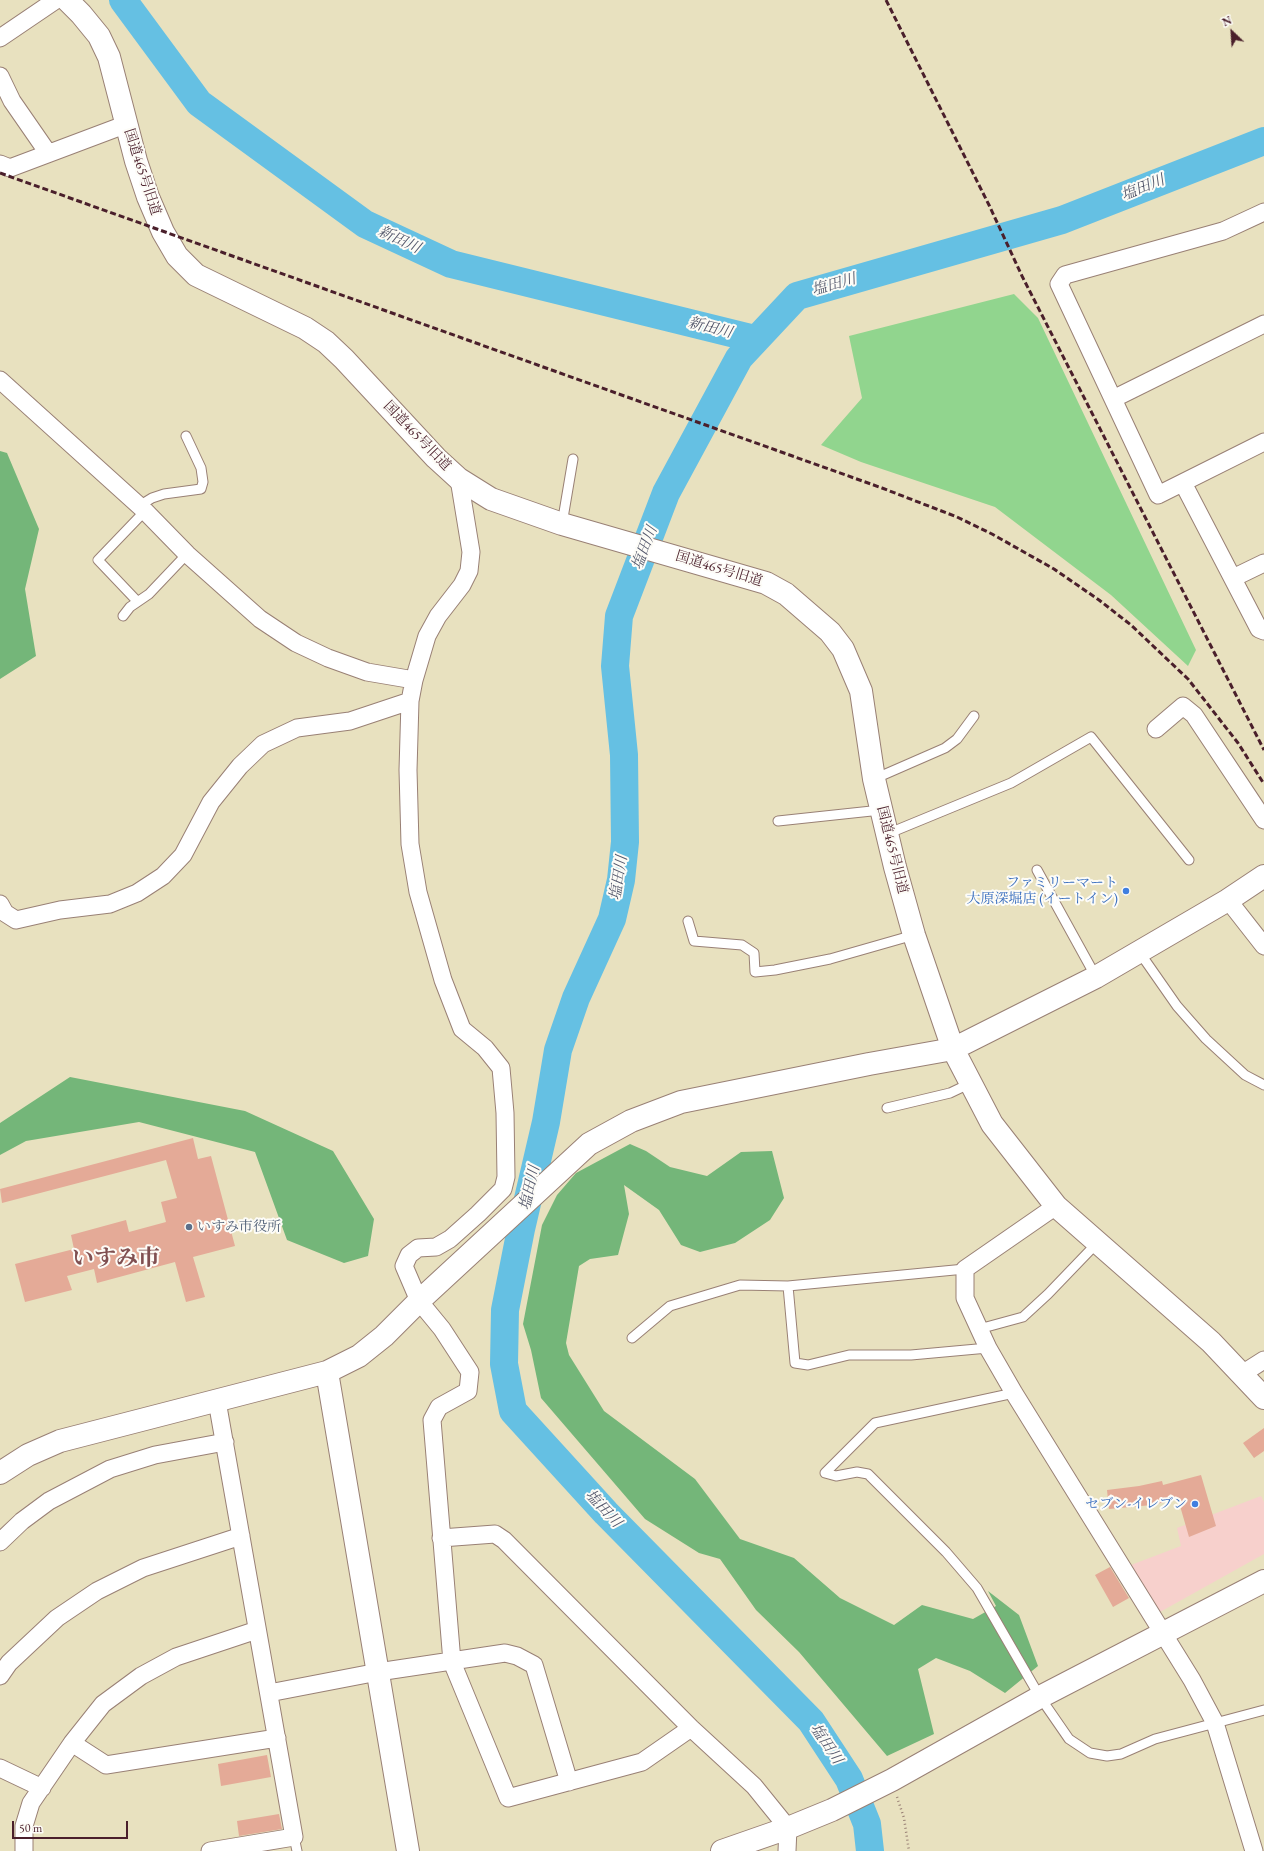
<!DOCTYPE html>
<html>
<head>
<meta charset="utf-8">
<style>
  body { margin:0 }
  #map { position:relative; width:1264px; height:1851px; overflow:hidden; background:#e8e1bf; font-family:"EB Garamond",serif }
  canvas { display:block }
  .north { position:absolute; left:1212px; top:12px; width:40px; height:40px; -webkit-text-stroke:3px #fdfcf7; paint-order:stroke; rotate:335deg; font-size:11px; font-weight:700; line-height:16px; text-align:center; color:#4a1f2b }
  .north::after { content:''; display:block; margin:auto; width:14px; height:18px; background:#4a1f2b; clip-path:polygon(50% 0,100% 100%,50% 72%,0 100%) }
  .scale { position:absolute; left:12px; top:1821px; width:116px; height:18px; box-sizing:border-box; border:2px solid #4a1f2b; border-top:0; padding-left:5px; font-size:12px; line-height:14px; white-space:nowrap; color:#4a1f2b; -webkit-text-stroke:3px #fdfcf7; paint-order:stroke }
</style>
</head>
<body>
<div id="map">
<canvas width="1264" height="1851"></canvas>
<div class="north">N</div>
<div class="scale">50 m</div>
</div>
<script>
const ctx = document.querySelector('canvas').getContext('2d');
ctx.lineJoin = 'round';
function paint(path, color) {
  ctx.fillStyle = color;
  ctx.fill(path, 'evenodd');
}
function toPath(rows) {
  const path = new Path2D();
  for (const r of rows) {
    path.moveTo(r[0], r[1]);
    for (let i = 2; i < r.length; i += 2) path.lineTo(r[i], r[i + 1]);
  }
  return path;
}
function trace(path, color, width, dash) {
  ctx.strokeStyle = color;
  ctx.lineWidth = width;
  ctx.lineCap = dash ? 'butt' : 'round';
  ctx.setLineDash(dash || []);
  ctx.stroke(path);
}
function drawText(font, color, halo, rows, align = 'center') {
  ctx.font = font + ' "EB Garamond","Noto Serif JP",serif';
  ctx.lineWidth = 4;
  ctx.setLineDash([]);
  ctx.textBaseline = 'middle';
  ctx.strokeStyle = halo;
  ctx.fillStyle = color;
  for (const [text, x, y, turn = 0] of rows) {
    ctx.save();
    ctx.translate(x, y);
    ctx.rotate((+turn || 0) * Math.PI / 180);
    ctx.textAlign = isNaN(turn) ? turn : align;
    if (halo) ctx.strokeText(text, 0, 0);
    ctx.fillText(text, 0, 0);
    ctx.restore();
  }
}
const built = toPath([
  [1261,1496,1264,1502,1264,1554,1160,1612,1131,1565,1181,1546,1177,1528]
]);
const green = toPath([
  [1014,294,1038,318,1196,650,1188,666,1111,595,995,507,861,462,821,445,862,398,849,336]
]);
const forest = toPath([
  [0,451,7,453,39,529,25,589,36,656,0,679],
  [70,1077,245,1111,333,1151,374,1219,368,1256,344,1263,287,1240,255,1152,139,1122,26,1141,0,1155,0,1123],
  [630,1144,646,1151,670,1167,707,1176,741,1152,772,1151,784,1198,770,1220,735,1243,700,1252,681,1245,659,1210,624,1185,629,1214,618,1255,590,1259,579,1266,566,1343,569,1355,604,1411,695,1479,740,1539,794,1558,840,1598,894,1625,922,1605,973,1619,996,1606,988,1591,1019,1615,1038,1666,1005,1693,970,1671,936,1658,918,1669,934,1734,887,1756,799,1652,756,1610,720,1559,699,1553,645,1519,541,1398,531,1350,523,1324,542,1225,557,1195,576,1173]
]);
const river = toPath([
  [123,0,199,103,365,224,451,264,755,339],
  [870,1851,867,1824,849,1779,811,1721,606,1513,513,1411,504,1364,505,1310,521,1229,546,1122,558,1050,576,998,612,919,621,880,625,842,624,755,615,666,619,616,666,493,739,358,797,296,1062,220,1264,141]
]);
const building = toPath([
  [193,1138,198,1159,211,1156,235,1246,193,1257,205,1297,186,1302,175,1262,97,1283,94,1269,67,1276,72,1290,25,1302,15,1264,74,1249,71,1235,126,1220,129,1232,166,1222,161,1202,177,1198,166,1160,2,1203,0,1189],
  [1264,1428,1264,1451,1254,1458,1243,1443],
  [1201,1475,1216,1526,1189,1537,1178,1499,1152,1505,1109,1509,1107,1490,1139,1486,1162,1481,1163,1485],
  [1110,1567,1129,1598,1113,1607,1095,1575],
  [267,1755,271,1777,221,1786,218,1764],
  [279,1814,282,1829,239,1836,237,1821]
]);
const path = toPath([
  [897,1797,904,1818,909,1851]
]);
const lane = toPath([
  [139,506,152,498,164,494,201,489,203,482,201,468,186,436],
  [562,524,573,459],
  [137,601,98,560,145,511],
  [123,616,130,607,149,594,187,554],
  [874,779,945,748,957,739,974,716],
  [778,821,881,810],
  [887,834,1011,783,1091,737,1189,860],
  [1037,870,1096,977],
  [688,921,694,941,742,945,754,953,755,972,775,970,830,959,914,935],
  [1140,953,1177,1006,1206,1039,1245,1075,1264,1085],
  [887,1108,950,1093,971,1083],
  [788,1286,795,1363,808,1365,849,1355,911,1355,988,1348],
  [979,1329,1023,1317,1048,1294,1098,1242],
  [632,1338,670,1306,740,1285,788,1286,965,1269],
  [1014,1393,875,1423,825,1473,836,1476,857,1472,868,1474,946,1552,977,1588,1040,1697,1069,1739,1090,1753,1107,1756,1121,1754,1155,1739,1264,1710],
  [294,1837,297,1851]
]);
const street = toPath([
  [0,38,56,0],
  [0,76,12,101,48,153],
  [0,164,10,168,127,124],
  [1264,212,1223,231,1065,275,1059,284,1158,495,1264,442],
  [0,380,145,511,187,554,260,619,296,643,328,658,367,672,414,680],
  [1113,399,1264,324],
  [459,479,471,552,469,571,462,585,438,616,427,636,414,680,410,701,408,770,410,844,418,892,443,980,462,1029,485,1048,501,1068,505,1113,506,1177,503,1189,478,1214,450,1239,436,1247,418,1248,409,1255,404,1266,419,1301,442,1329,470,1372,468,1391,439,1407,432,1420,452,1662,508,1798,642,1762,691,1728],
  [1183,483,1259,629,1264,631],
  [1233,578,1264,563],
  [1156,729,1183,706,1194,715,1264,820],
  [1228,900,1264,946],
  [0,904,5,913,16,920,60,910,110,904,137,893,163,876,183,855,211,802,240,766,263,744,297,728,350,721,410,701],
  [1056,1206,965,1269,965,1298,988,1348,1014,1393,1192,1680,1215,1723,1254,1851],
  [1242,1374,1264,1360],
  [441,1538,495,1534,504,1540,691,1728,754,1786,788,1828,787,1851],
  [0,1542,22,1521,49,1501,110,1469,155,1455,225,1442],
  [0,1676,9,1663,57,1618,97,1591,143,1568,241,1536],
  [269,1693,378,1672,505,1653,517,1656,534,1665,569,1782],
  [72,1743,106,1765,277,1738],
  [0,1768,42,1788],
  [24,1851,24,1826,31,1803,72,1743,103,1704,141,1676,176,1657,257,1630],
  [210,1851,294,1837,217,1401]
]);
const secondary = toPath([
  [67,0,81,14,99,36,109,57,136,161,148,197,163,232,177,256,196,275,305,328,326,342,344,359,436,458,459,479,491,499,562,524,766,583,786,594,830,632,843,649,861,691,874,779,895,867,914,935,953,1049,992,1124,1056,1206,1211,1342,1264,1398],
  [327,1372,408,1851],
  [0,1473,28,1455,60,1441,327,1372,359,1356,384,1336,419,1301,589,1144,631,1121,681,1102,869,1064,953,1049,1096,977,1228,900,1264,876],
  [722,1851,788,1828,832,1810,892,1780,1040,1697,1264,1581]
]);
const rail = toPath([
  [886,0,989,205,1022,276,1264,750],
  [0,173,882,488,957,517,992,534,1054,569,1099,600,1131,625,1188,679,1238,743,1264,784]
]);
const markers = [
  [1126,891,4,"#3f7fe0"],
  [189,1227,4,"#5c6f8a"],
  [1195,1504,4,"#3f7fe0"]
];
const streetNames = [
  ["国道465号旧道",142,172,72],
  ["国道465号旧道",417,436,46],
  ["国道465号旧道",719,569,17],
  ["国道465号旧道",892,850,76]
];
const shopNames = [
  ["ファミリーマート",1118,883],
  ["大原深堀店 (イートイン)",1118,899],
  ["セブン-イレブン",1187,1504]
];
const serviceNames = [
  ["いすみ市役所",197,1227]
];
const waterNames = [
  ["塩田川",1143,188,-22],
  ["新田川",399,240,25],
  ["塩田川",834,285,-16],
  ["新田川",710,328,14],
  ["塩田川",645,548,-69],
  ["塩田川",619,878,-81],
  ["塩田川",530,1188,-77],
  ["塩田川",603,1509,47],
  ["塩田川",826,1744,56]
];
const townNames = [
  ["いすみ市",116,1259]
];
paint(built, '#f7d0cc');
paint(green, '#91d58e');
paint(forest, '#74b679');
trace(river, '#65c0e3', 28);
paint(building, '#e4aa97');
trace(lane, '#998075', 11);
trace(street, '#998075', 19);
trace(secondary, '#998075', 24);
trace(path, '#998075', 2.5, [1, 3]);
trace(lane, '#fff', 9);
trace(street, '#fff', 17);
trace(secondary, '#fff', 22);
trace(rail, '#4a1f2b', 3, [6, 3]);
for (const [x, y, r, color] of markers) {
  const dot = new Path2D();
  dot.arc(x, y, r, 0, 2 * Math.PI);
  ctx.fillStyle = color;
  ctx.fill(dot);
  trace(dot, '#fdfcf7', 1.5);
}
drawText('14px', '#4a1f2b', '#fdfcf7', streetNames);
drawText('14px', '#366cbe', '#fdfcf7', shopNames, 'right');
drawText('14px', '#4e5e75', '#fdfcf7', serviceNames, 'left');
drawText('italic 15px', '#53576b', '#fdfcf7', waterNames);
drawText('bold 22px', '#805051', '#fdfcf7', townNames);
</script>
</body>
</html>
